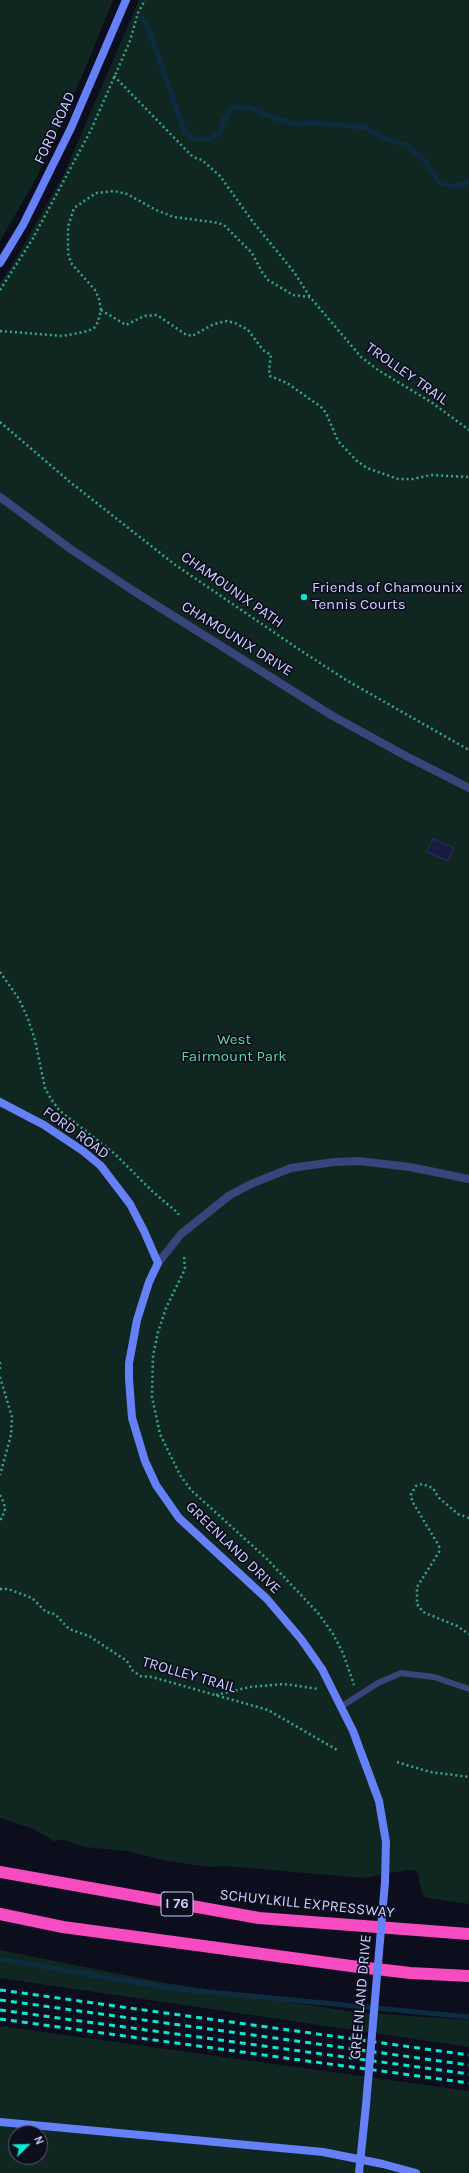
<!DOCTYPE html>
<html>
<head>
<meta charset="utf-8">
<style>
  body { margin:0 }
  #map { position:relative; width:469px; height:2173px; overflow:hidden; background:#0c0d1d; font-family:Karla,sans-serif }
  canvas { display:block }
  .north { position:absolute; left:8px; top:2125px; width:40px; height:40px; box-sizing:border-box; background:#0c0d1d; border:1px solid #585b77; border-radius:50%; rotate:67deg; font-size:11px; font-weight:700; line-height:16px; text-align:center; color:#cbd0fd }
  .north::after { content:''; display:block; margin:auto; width:14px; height:18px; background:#0ae9d0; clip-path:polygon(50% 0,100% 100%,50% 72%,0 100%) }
</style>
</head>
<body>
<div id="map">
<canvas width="469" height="2173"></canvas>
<div class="north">N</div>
</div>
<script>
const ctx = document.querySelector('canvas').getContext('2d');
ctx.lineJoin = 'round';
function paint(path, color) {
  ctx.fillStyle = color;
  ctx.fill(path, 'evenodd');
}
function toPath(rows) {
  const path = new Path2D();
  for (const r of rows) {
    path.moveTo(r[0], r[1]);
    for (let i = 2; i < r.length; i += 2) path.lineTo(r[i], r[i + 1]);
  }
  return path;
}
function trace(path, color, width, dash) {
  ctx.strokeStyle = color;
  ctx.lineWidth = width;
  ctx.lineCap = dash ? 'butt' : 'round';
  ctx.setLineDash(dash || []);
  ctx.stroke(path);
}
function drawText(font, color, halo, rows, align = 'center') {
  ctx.font = font + ' Karla,sans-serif';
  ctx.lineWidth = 3.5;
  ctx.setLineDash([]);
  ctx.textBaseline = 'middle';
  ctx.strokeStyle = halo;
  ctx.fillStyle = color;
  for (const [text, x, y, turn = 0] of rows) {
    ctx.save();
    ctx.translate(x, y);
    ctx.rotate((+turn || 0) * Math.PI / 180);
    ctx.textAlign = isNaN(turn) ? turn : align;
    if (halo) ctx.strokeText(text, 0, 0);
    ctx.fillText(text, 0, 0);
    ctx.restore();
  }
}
const green = toPath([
  [0,0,113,0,88,62,37,177,0,241],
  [139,0,469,0,469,1904,427,1898,422,1893,417,1871,407,1870,364,1878,225,1866,211,1867,167,1861,127,1851,84,1847,64,1840,53,1841,34,1829,0,1818,0,283,17,257,63,176],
  [0,1950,160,1982,354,2012,469,2020,469,2047,0,1978],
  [0,2026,469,2091,469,2173,0,2173],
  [16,2133,40,2133,40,2157,16,2157]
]);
const stream = toPath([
  [141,17,148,27,185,133,196,139,210,139,220,133,223,121,233,107,251,108,274,118,297,124,314,122,332,125,365,127,381,137,408,146,425,161,438,181,453,187,469,182],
  [0,1959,169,1988,469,2017]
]);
const building = toPath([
  [433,839,454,848,448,861,427,852,433,839]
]);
const path = toPath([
  [114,76,193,157,202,160,220,176,253,222,294,272,310,297],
  [0,290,32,240,91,130,130,41,138,13,145,0],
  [101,310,126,325,144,316,157,315,185,334,192,336,214,324,227,321,235,323,248,330,263,350,271,355,269,370,270,376,287,383,321,407,326,413,338,441,357,461,367,468,398,479,413,479,431,475,469,477],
  [0,331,63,336,88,331,94,328,98,322,101,310,99,299,95,290,71,263,68,253,68,227,74,208,96,193,114,191,127,194,156,210,174,217,219,223,225,226,252,253,262,272,268,280,293,295,310,297,361,357,378,370,431,402,469,430],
  [0,422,70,482,174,564,297,648,346,680,469,750],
  [0,972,19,999,28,1019,35,1040,45,1088,51,1099,60,1111,115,1154,152,1191,178,1213,179,1218],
  [184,1257,185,1269,166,1308,158,1332,153,1356,152,1397,160,1434,180,1475,191,1490,267,1559,318,1613,333,1634,343,1653,354,1685],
  [0,1362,0,1371],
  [0,1377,12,1417,11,1435,0,1475],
  [0,1495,4,1503,5,1511,0,1521],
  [469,1518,458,1514,438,1497,433,1488,422,1484,416,1486,411,1494,412,1501,439,1546,439,1552,417,1587,417,1604,423,1612,457,1626,469,1634],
  [0,1589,8,1589,32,1598,46,1612,55,1614,69,1629,89,1636,127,1661,132,1670,140,1676,152,1677,268,1710,339,1751],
  [216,1695,250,1687,284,1684,319,1689],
  [397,1762,430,1772,469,1777]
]);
const service = toPath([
  [342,1706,378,1683,401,1673,434,1677,469,1689]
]);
const tertiary = toPath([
  [0,497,72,550,132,590,331,715,406,756,469,788],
  [158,1263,181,1234,230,1195,251,1184,291,1168,334,1162,359,1161,410,1167,469,1179]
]);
const secondary = toPath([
  [0,263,23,225,71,128,126,0],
  [0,1102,44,1125,83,1151,101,1166,130,1204,144,1231,158,1263,149,1282,137,1320,129,1363,129,1379,132,1418,145,1461,156,1485,179,1518,267,1599,301,1639,322,1669,353,1731,379,1801,386,1842,385,1882],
  [0,2122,323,2152,383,2164,416,2173],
  [359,2173,366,2105]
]);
const motorway = toPath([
  [0,1872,259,1918,469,1934],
  [0,1914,63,1927,351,1966,410,1973,469,1976]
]);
const rail = toPath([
  [0,1990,469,2055],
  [0,2000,469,2065],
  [0,2010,469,2074],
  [0,2019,469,2083]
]);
const secondaryBridge = toPath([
  [366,2105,385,1882]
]);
const markers = [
  [304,597,4,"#0ae9d0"]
];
const shields = [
  [177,1904,32]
];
const shieldNames = [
  ["I 76",177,1904]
];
const streetNames = [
  ["FORD ROAD",55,128,-65],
  ["TROLLEY TRAIL",407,374,35],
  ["CHAMOUNIX PATH",232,590,35],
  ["CHAMOUNIX DRIVE",237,639,32],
  ["FORD ROAD",76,1133,36],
  ["GREENLAND DRIVE",233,1548,44],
  ["TROLLEY TRAIL",189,1675,16],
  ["SCHUYLKILL EXPRESSWAY",307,1904,6],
  ["GREENLAND DRIVE",361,1997,-85]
];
const poiNames = [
  ["Friends of Chamounix",312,588],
  ["Tennis Courts",312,605]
];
const parkNames = [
  ["West",234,1040],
  ["Fairmount Park",234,1057]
];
paint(green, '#102721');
trace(stream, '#0e2c40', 5);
paint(building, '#191a3d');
trace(building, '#2c2d68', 1);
trace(path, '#32a989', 2.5, [2, 3]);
trace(service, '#39457a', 6);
trace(tertiary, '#39457a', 8);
trace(secondary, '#6681f8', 8);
trace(motorway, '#f74bc2', 12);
trace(rail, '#0ae9d0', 3, [6, 5]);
trace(secondaryBridge, '#6681f8', 8);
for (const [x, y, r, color] of markers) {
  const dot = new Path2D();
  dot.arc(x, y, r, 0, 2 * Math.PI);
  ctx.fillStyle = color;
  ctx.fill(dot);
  trace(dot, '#0c0d1d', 1.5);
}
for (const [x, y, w] of shields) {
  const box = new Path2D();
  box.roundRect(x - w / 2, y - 12, w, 24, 3);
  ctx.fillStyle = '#0c0d1d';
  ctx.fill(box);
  trace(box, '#cbd0fd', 1);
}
drawText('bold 14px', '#cbd0fd', null, shieldNames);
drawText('15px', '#cbd0fd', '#0c0d1d', streetNames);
drawText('15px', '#cbd0fd', '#0c0d1d', poiNames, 'left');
drawText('15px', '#5bd89f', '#0c0d1d', parkNames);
</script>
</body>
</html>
